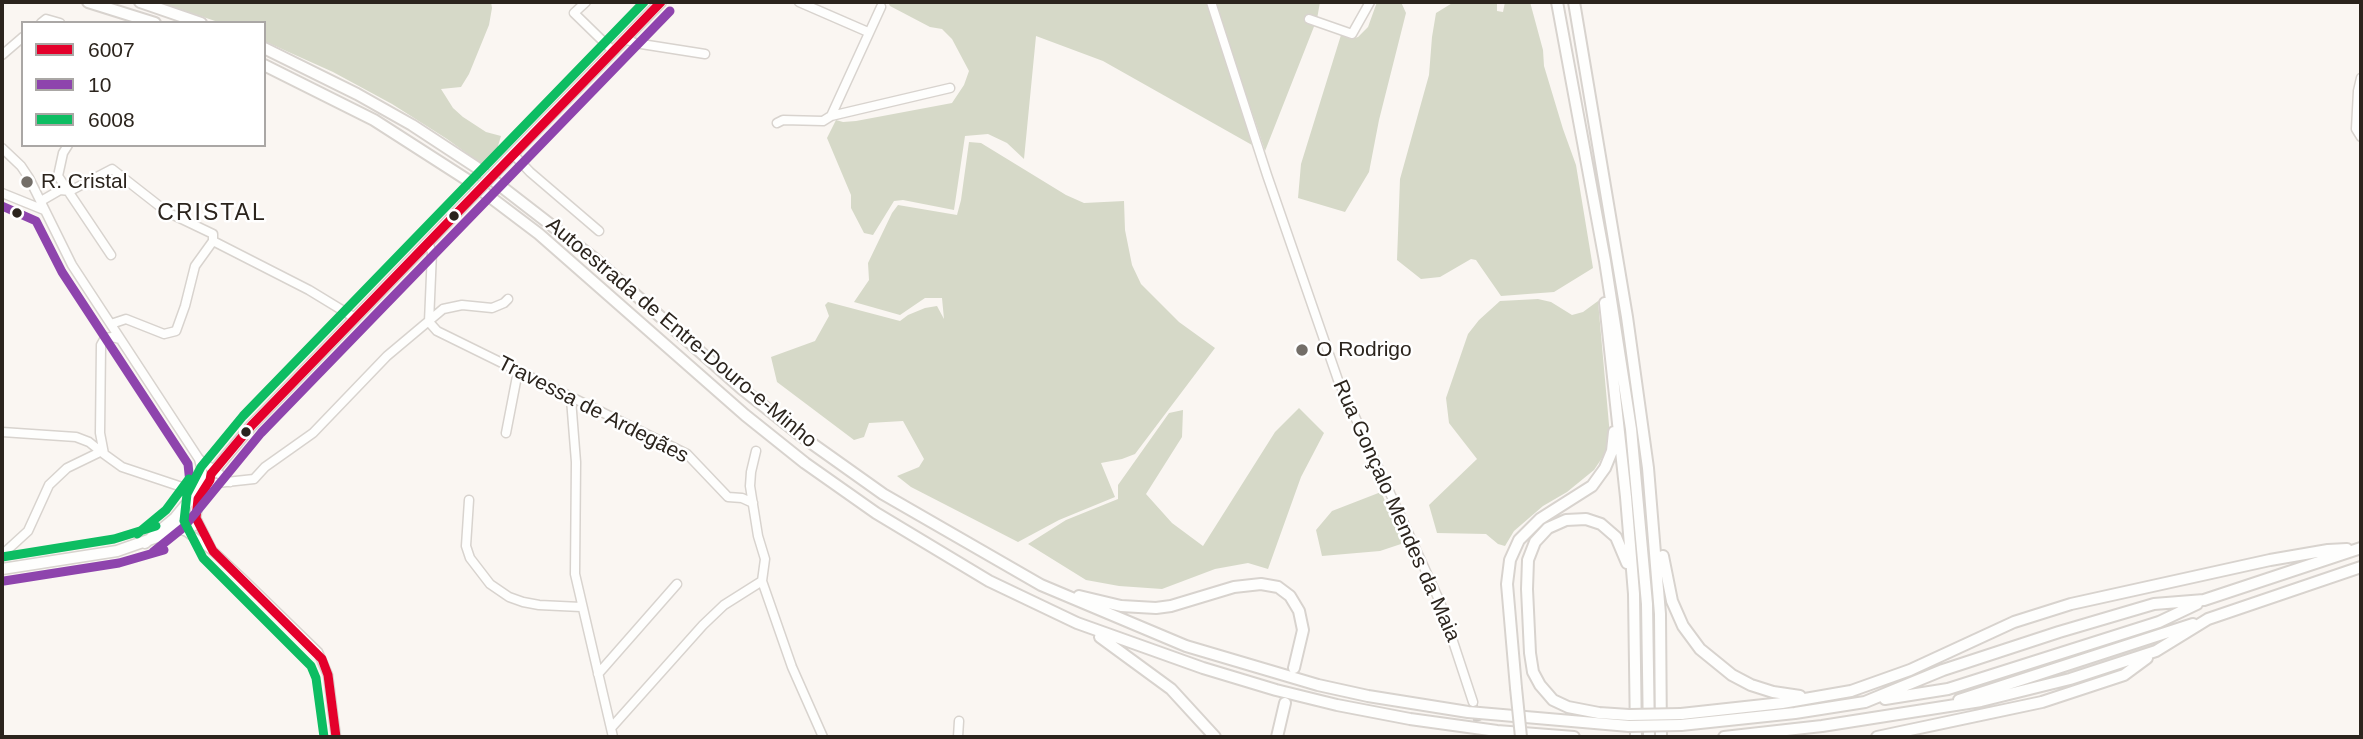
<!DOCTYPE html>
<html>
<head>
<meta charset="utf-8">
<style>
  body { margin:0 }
  #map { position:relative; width:2363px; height:739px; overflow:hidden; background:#faf6f2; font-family:Helvetica,sans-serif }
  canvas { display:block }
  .frame { position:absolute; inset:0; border:4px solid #2b241d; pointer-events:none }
  .legend { position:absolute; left:21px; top:21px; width:245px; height:126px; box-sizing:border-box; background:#fff; border:2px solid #aaa7a5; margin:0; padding:9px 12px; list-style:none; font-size:21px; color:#2b241d }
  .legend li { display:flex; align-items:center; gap:14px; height:35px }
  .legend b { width:35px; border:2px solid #aaa7a5 }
</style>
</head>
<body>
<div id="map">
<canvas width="2363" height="739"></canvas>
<div class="frame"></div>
<ul class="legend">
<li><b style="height:9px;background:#e4002b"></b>6007</li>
<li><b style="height:9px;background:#8e44ad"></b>10</li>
<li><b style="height:9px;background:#0dbd62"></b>6008</li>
</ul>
</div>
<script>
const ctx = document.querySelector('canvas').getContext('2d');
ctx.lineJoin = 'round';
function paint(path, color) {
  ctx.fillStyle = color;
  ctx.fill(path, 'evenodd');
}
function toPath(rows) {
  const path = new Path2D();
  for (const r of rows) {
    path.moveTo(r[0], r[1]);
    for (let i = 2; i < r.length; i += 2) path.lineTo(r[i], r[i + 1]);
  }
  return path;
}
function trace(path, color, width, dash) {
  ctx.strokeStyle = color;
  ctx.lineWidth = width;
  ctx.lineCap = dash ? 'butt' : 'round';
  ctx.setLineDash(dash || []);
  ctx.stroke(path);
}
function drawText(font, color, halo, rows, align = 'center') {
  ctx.font = font + ' Helvetica,sans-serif';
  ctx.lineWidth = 5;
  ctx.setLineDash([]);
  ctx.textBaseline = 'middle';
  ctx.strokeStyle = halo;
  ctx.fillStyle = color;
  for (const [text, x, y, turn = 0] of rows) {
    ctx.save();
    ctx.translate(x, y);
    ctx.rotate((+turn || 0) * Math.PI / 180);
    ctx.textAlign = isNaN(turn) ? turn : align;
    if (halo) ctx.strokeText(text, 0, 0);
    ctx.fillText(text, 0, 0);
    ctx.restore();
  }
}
const forest = toPath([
  [159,2,491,2,492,8,489,25,469,74,461,87,441,89,453,108,463,117,486,132,501,136,498,146,501,154,487,168,447,139,392,104,333,72,264,41,264,23,221,23],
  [888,2,1208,2,1252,145,1103,61,1036,36,1024,159,1007,143,988,134,965,136,954,210,903,200,894,201,873,235,864,233,851,208,851,195,827,138,836,120,843,122,856,121,952,103,964,85,969,71,952,39,942,29,930,27,890,6],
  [1215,2,1320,2,1317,19,1265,151],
  [1377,2,1401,2,1406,13,1379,120,1369,172,1345,212,1298,198,1301,164,1341,35,1351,39,1358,37,1368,27],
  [1454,2,1497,2,1497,11,1503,12,1505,2,1530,2,1543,50,1544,66,1563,129,1576,165,1593,268,1554,292,1501,296,1476,260,1471,259,1440,277,1421,279,1397,260,1400,179,1429,75,1432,37,1436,13],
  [969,142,981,143,1066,195,1084,203,1124,201,1125,230,1132,265,1141,284,1179,322,1215,348,1135,454,1122,459,1101,463,1115,497,1059,520,1018,542,911,487,897,476,919,467,924,459,903,421,869,423,864,437,854,440,777,382,771,357,815,341,829,316,825,305,828,302,900,321,908,315,925,308,937,306,944,319,942,298,925,298,900,315,854,302,869,280,868,263,892,213,898,205,957,215,961,200],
  [1538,299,1551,302,1572,315,1583,312,1598,301,1610,436,1604,455,1594,470,1567,492,1543,506,1514,531,1505,546,1498,544,1486,534,1437,533,1429,505,1477,459,1449,423,1446,398,1468,334,1479,320,1500,301],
  [1299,408,1324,433,1301,477,1268,569,1248,563,1215,569,1162,589,1119,586,1086,580,1028,544,1066,520,1118,499,1118,485,1169,413,1183,410,1182,437,1146,494,1172,523,1203,546,1275,432],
  [1381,492,1404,543,1380,551,1322,556,1316,530,1332,511]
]);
const minorTunnel = toPath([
  [1473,702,1481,737]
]);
const minor = toPath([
  [586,2,574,13,613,51],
  [799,2,868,32],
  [1211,2,1267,175,1338,380,1440,602,1473,702],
  [1309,19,1352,34,1370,2],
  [41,23,46,19,60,23],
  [625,39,635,43,705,54],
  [2,55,23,37],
  [2361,78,2358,91,2356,129,2361,137],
  [831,116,950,88],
  [777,123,783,120,823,121,831,116,881,7],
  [68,145,63,153,58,176,111,255],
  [2,148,21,166,29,178,72,265,199,459,202,471,202,483],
  [513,154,530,172,599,231],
  [2,193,44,210],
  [41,201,60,190,70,191,112,169,167,212,213,234,213,241,195,266,185,306,176,331,164,334,126,319,111,324],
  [213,241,309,290,355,318],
  [428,243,432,252,429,322,437,331,687,454,728,497,742,498,753,503],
  [120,339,112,337,105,338,101,345,100,433,104,454,122,467,182,487,192,495],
  [571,399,576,462,575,574,613,737],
  [2,432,76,437,89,442,104,454],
  [506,433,518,371],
  [756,451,751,472,750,486,758,536,765,559,762,581,792,667,823,737],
  [199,459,230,482],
  [208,484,254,479,265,467,313,433,387,356,443,309,462,305,492,308,504,303,508,299],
  [469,500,466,546,470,558,490,584,509,597,523,602,539,605,581,607],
  [196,518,211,548],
  [184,530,213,551,244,580,318,652,328,675,336,737],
  [4,553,28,531,49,485,67,468,100,452],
  [598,674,677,584],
  [611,728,703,625,724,605,762,581],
  [958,737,959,721]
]);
const major = toPath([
  [507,160,661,2],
  [176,525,184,530,194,525,198,499,207,485],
  [145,543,175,518,252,425,463,206],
  [2,569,117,551,180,529]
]);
const highway = toPath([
  [88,2,155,23],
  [140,2,201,23],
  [1557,2,1605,261,1631,429,1647,604,1649,737],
  [1574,2,1627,317,1648,468,1660,614,1661,737],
  [264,48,357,94,412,125,476,167,595,259,741,388,800,435,883,494,1041,585,1186,646,1318,685,1368,696,1468,712,1629,726],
  [264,65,374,120,469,181,539,234,745,415,805,463,876,513,989,581,1077,623,1203,668,1276,690,1337,705,1410,719,1497,731,1574,737],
  [1605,303,1626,497,1634,594,1636,737],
  [1663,556,1672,601,1683,626,1700,649,1732,675,1751,685,1773,692,1800,696],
  [1627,563,1616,537,1601,524,1586,519,1566,520,1548,528,1535,542,1528,560,1527,589,1530,653,1533,672,1540,685,1553,700,1568,707,1599,713,1629,715],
  [1079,596,1121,606,1156,608,1171,606,1234,587,1261,584,1278,587,1290,596,1299,611,1303,630,1294,668],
  [1100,637,1171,689,1215,737],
  [1516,688,1507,584,1510,560,1519,540,1540,519,1592,486,1605,468,1612,451,1614,432],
  [1885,699,1948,689,2159,622,2197,604],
  [1959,700,2193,624],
  [1681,714,1782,703,1851,691,1910,670,2014,622,2071,604,2270,560,2328,550,2347,549],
  [1681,725,1795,713,1865,702,1943,670,2059,632,2154,604,2204,600,2361,548],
  [1277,737,1285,703],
  [1724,737,1822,726,1981,701,2070,679,2156,651,2208,619,2361,567],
  [1877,737,2042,702,2124,675,2147,658]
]);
const majorBridge = toPath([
  [463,206,507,160]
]);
const highwayBridge = toPath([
  [1516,688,1521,737],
  [1629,715,1681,714],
  [1629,726,1681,725]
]);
const bus1 = toPath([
  [336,737,328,675,322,659,213,551,196,518,198,499,210,480,211,474,252,425,661,2]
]);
const bus2 = toPath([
  [2,206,36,221,62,272,188,464,190,483],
  [153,552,184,527,261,433,670,11],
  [4,581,119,563,164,550]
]);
const bus3 = toPath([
  [137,534,166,510,189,479],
  [2,557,114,539,156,526],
  [324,737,316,678,311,666,203,558,184,521,187,494,201,467,243,416,644,2]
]);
const markers = [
  [27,182,7,"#736e68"],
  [17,213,6,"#2b241d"],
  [454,216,6,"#2b241d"],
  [1302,350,7,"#736e68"],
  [246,432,6,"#2b241d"]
];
const poiNames = [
  ["R. Cristal",41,182],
  ["O Rodrigo",1316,350]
];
const streetNames = [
  ["Autoestrada de Entre-Douro-e-Minho",681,333,40],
  ["Travessa de Ardegães",593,410,27],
  ["Rua Gonçalo Mendes da Maia",1396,511,66]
];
const neighbourhoodNames = [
  ["CRISTAL",212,214]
];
paint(forest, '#d6d9c8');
trace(minorTunnel, '#d1ccc7', 8, [8, 4]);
trace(minor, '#d8d3ce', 11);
trace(major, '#d8d3ce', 13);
trace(highway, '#d8d3ce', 14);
trace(minor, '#fefefd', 8);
trace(major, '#fefefd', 10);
trace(highway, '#fefefd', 10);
trace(majorBridge, '#d8d3ce', 13, []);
trace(highwayBridge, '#d8d3ce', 14, []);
trace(majorBridge, '#fefefd', 10);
trace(highwayBridge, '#fefefd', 10);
trace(bus1, '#e4002b', 9);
trace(bus2, '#8e44ad', 9);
trace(bus3, '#0dbd62', 9);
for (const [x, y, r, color] of markers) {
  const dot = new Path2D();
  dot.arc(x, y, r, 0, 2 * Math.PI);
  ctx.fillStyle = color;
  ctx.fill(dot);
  trace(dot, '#fff', 2.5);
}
drawText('21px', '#2b241d', '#fff', poiNames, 'left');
drawText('21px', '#2b241d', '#fff', streetNames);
ctx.letterSpacing = '2px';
drawText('23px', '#2b241d', '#fff', neighbourhoodNames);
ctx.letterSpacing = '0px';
</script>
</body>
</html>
